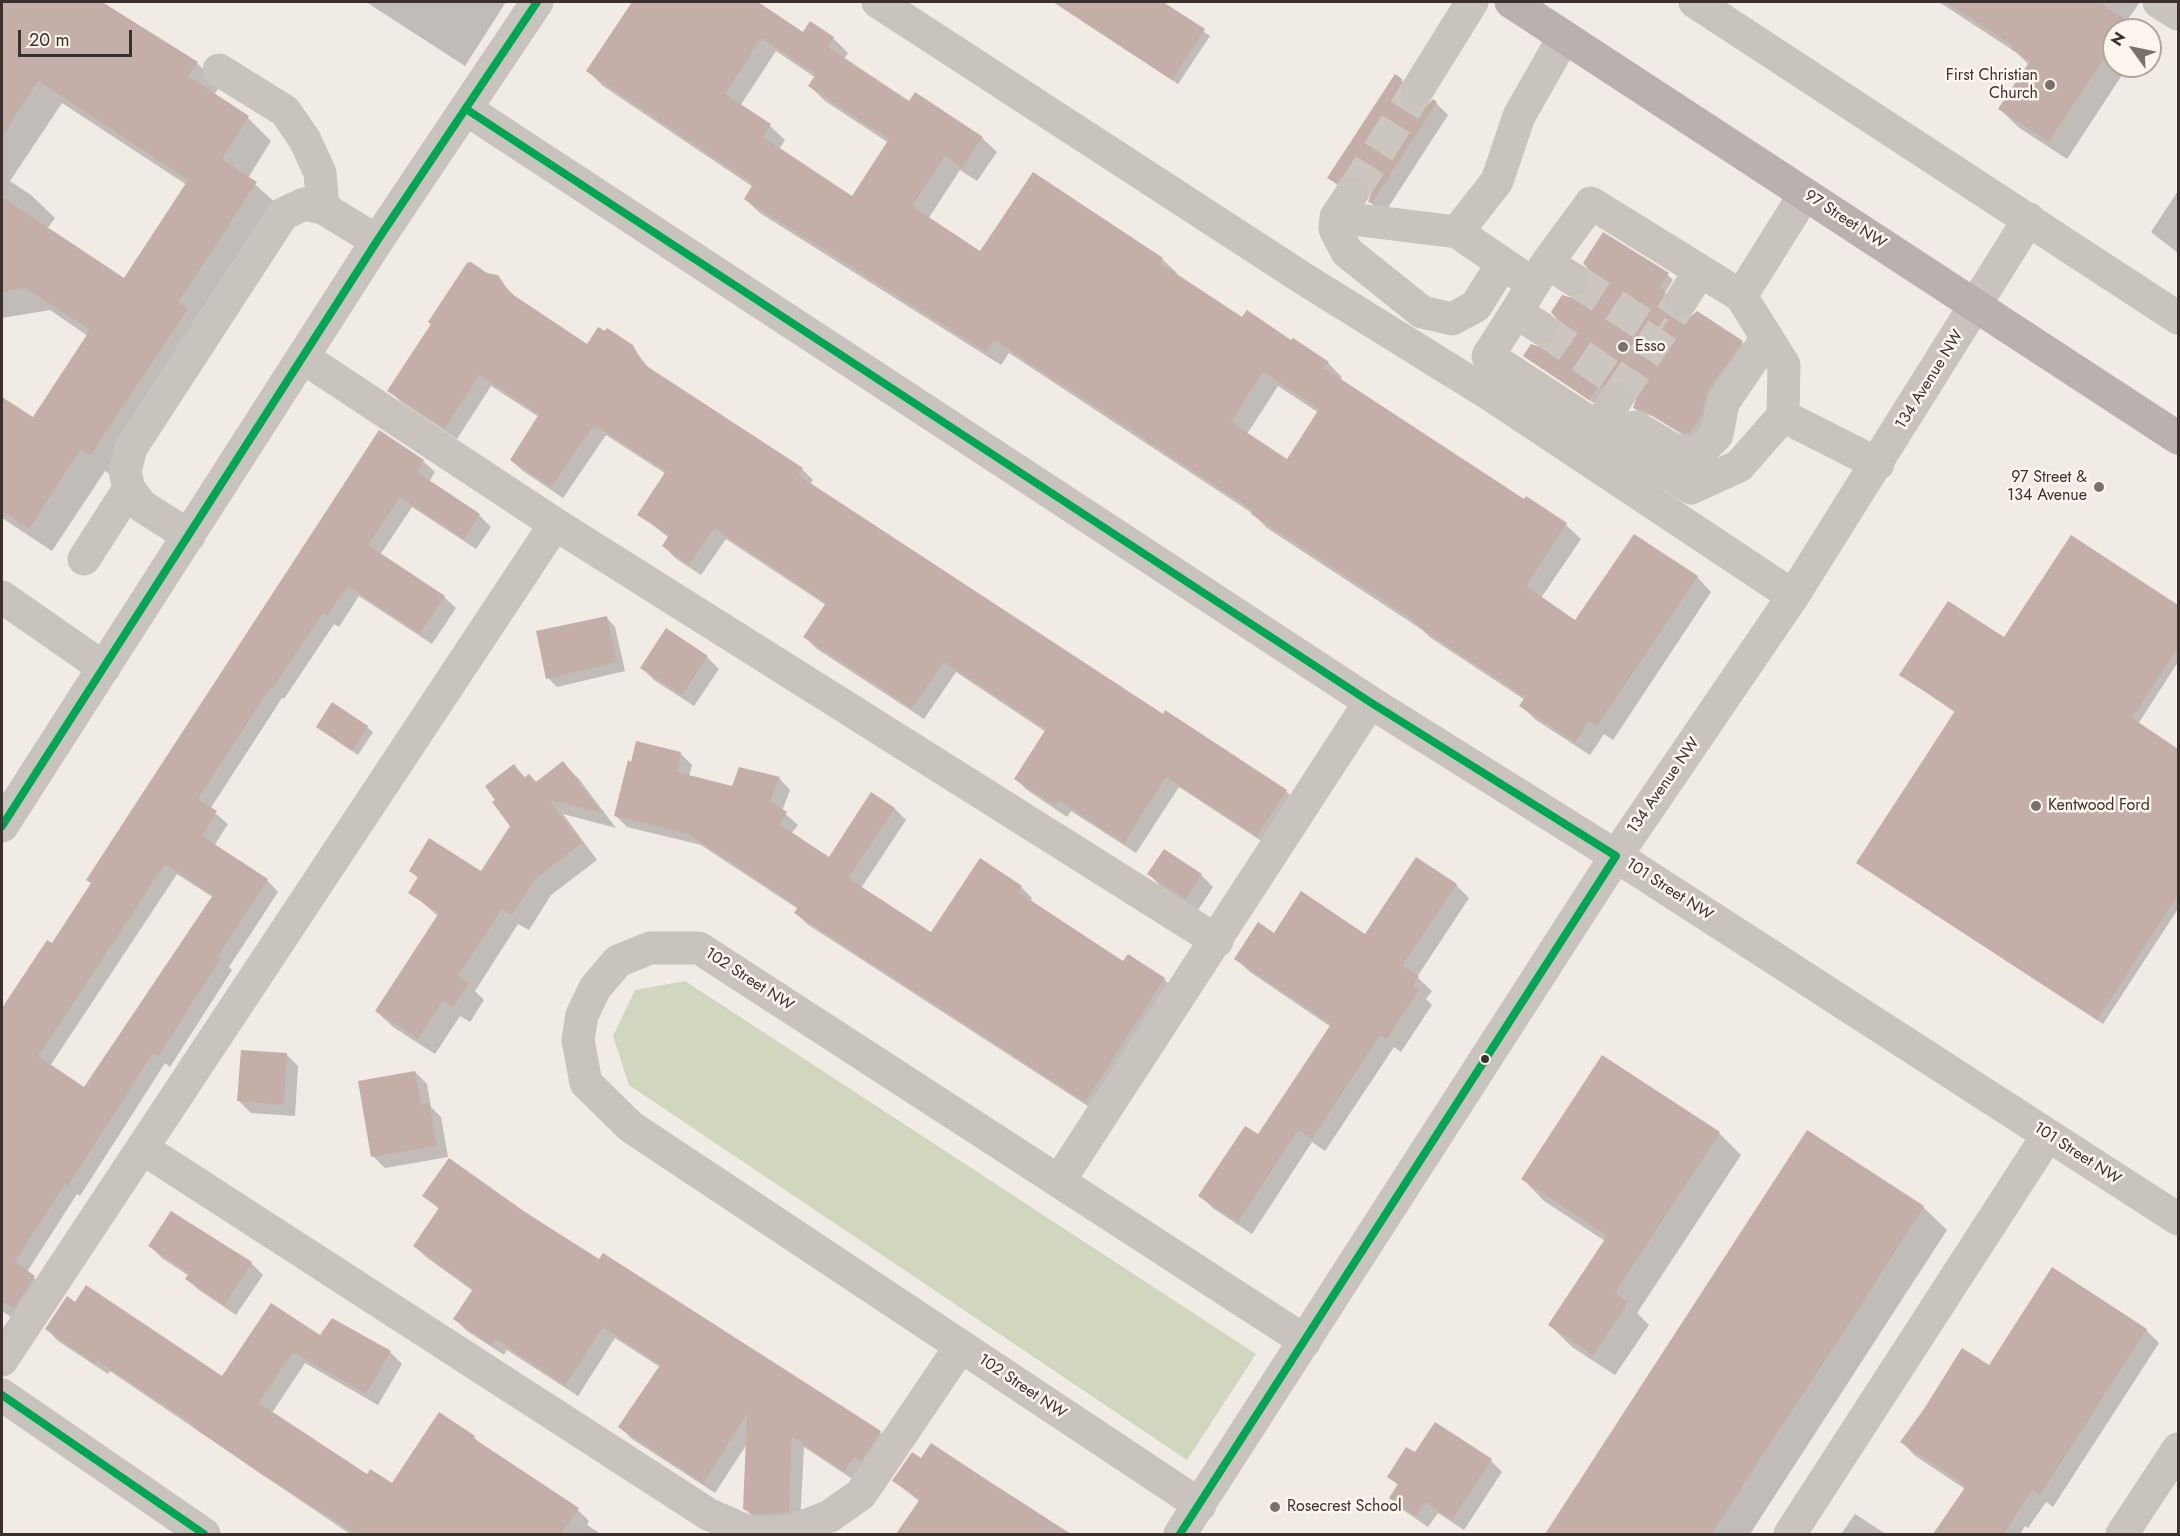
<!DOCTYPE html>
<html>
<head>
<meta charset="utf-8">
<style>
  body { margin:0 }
  #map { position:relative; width:2180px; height:1536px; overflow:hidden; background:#f0ebe5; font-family:Jost,sans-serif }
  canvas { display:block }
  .frame { position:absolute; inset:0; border:3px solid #3b302b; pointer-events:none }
  .north { position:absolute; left:2102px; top:18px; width:60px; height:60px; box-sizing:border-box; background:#fbf5ee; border:2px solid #aea6a0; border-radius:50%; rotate:303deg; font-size:16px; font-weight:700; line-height:24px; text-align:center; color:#3b302b }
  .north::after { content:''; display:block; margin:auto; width:21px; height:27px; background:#7a716c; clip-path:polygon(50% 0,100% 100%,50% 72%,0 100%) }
  .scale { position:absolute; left:18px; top:30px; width:114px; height:27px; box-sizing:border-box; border:3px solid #3b302b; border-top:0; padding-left:8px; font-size:18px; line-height:21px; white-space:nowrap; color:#3b302b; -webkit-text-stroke:4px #fbf5ee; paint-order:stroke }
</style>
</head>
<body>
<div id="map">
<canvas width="2180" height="1536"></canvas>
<div class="frame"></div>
<div class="north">N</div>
<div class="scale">20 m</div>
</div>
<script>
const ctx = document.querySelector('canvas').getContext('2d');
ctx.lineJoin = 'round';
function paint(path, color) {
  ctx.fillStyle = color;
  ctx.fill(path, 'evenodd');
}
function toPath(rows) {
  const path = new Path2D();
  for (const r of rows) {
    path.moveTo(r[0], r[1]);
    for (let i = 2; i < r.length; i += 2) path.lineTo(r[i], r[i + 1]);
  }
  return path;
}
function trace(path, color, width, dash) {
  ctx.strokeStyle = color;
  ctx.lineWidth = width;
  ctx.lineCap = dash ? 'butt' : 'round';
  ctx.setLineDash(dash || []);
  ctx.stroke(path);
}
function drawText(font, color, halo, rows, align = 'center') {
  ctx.font = font + ' Jost,sans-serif';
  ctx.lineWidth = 5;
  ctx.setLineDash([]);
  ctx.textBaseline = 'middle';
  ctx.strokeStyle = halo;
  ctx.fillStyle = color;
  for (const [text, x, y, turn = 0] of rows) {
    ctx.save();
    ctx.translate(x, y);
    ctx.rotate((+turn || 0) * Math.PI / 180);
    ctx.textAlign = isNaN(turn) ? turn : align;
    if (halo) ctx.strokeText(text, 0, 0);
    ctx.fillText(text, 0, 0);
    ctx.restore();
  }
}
const green = toPath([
  [685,981,1256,1354,1187,1460,629,1085,613,1036,635,990]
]);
const shadow = toPath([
  [2,2,102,2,197,63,220,86,214,95,248,118,271,141,248,178,280,207,115,477,105,471,52,551,2,518,2,398,33,419,88,336,50,310,2,318],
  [62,103,187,185,124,280,47,229,55,218,31,195,10,181],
  [366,2,506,2,465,66],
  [633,2,755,2,804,34,811,23,833,38,848,53,844,59,910,103,982,138,997,152,977,181,960,170,928,219,980,253,1162,259,1177,273,1175,275,1242,320,1292,342,1328,363,1342,377,1340,381,1524,501,1526,498,1566,525,1581,539,1541,598,1576,622,1697,577,1711,592,1613,740,1604,734,1590,755,1536,720,1521,706,1525,700,1431,638,1421,629,1267,528,1252,513,1009,353,1001,365,760,213,745,199,753,187,603,86,588,71],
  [776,51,816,78,810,86,825,101,889,143,852,198,779,149,785,140,770,126,740,106],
  [1278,386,1319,413,1287,461,1247,434],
  [1090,2,1161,2,1210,36,1178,84,1085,23,1079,17],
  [1939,2,2140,2,2126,22,2135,30,2114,30,2114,66,2128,66,2067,159,2018,127,2000,109,2029,65,2017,53],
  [1401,80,1413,92,1412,107,1418,109,1436,103,1448,115,1384,214,1382,213,1370,202,1371,187,1341,189,1329,177],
  [2178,191,2178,253,2151,232],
  [487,275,497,277,516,298,587,346,632,346,650,370,802,469,813,480,810,485,1163,716,1286,791,1298,803,1269,846,1179,787,1136,853,1071,811,1067,817,1027,790,1016,779,1046,732,956,672,924,719,817,649,805,637,826,605,726,539,701,575,675,558,664,546,669,538,639,514,666,474,606,435,563,498,523,471,511,460,539,417,491,386,457,439,401,402,389,390],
  [1668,275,1673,280,1665,293,1670,298,1667,307,1670,317,1742,342,1747,347,1695,439,1686,437,1652,416,1640,413,1634,408,1637,400,1633,387,1624,384,1595,404,1525,356,1550,346,1558,338,1573,299],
  [379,432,423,461,435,472,429,482,479,515,491,527,476,549,412,507,380,555,444,597,456,608,432,644,359,596,339,627,334,624,284,699,282,698,210,809,228,824,214,846,267,880,278,892,229,967,232,970,170,1067,165,1063,80,1196,77,1194,27,1272,46,1288,22,1324,2,1311,2,1011,23,978,53,945],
  [177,874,214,898,84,1089,50,1066],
  [2072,537,2178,607,2178,662,2138,724,2178,750,2178,909,2103,1024,1864,868,1956,713,1901,675,2005,639],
  [607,618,615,627,625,671,557,687,548,678],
  [667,630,707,657,719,669,694,706,654,680,642,668],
  [318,727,367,727,373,732,358,755],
  [681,754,692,765,689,777,733,788,779,778,790,790,782,811,798,825,791,834,829,859,871,794,895,809,906,820,861,888,932,934,1021,887,1032,898,1030,902,1123,963,1164,979,1175,991,1097,1112,807,924,796,913,798,909,701,845,627,827,615,815,632,763],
  [563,763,579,779,616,828,563,814,597,860,551,895,529,930,518,924,475,991,484,1000,470,1022,460,1016,435,1054,393,1027,376,1011,439,917,410,892,419,879,410,870,481,873,511,826,514,766,526,778,537,783],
  [1149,874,1201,875,1213,887,1198,910,1160,886],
  [1456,885,1469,898,1417,977,1432,991,1426,999,1432,1005,1401,1052,1394,1047,1325,1151,1312,1142,1252,1234,1214,1209,1200,1196,1258,1136,1331,1027,1250,972,1236,959,1275,935,1366,936],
  [286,1054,298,1066,295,1116,251,1113,239,1101],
  [415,1072,427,1084,431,1107,441,1117,448,1157,385,1168,373,1156],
  [1807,1132,1923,1207,1947,1230,1750,1534,1547,1534],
  [1719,1133,1741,1155,1637,1313,1649,1325,1615,1375,1572,1347,1550,1325,1605,1241,1544,1201,1523,1179],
  [424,1195,525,1214,880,1432,892,1444,857,1482,804,1447,800,1524,757,1521,744,1508,747,1444,715,1493,632,1439,620,1427,660,1367,615,1338,578,1396,507,1350,504,1355,467,1331,455,1319,473,1291,426,1257,415,1246,440,1210],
  [172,1214,251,1263,263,1275,236,1315,199,1290,187,1279,189,1276,162,1258,150,1246],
  [332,1320,390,1352,402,1364,378,1405,305,1363,272,1413,368,1476,392,1485,474,1437,485,1449,578,1510,589,1521,587,1525,601,1534,350,1534,110,1371,108,1374,58,1341,47,1329,223,1378,321,1337],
  [2146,1330,2159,1343,2053,1507,2046,1502,2028,1528,2025,1526,2020,1534,1935,1534,1965,1489,1914,1455,1902,1442,1989,1367],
  [1415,1454,1491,1461,1502,1472,1464,1530,1438,1513,1428,1527,1403,1510,1391,1498,1399,1486,1389,1476],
  [921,1460,1055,1530,1052,1534,898,1534,920,1502,894,1481],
  [1855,1514,1886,1534,1841,1534]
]);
const building = toPath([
  [2,2,102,2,198,62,188,76,249,116,222,159,257,182,178,302,188,309,91,455,81,449,29,529,2,511,2,397,33,417,90,330,25,288,2,292,2,197,124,278,188,180,38,81,2,137],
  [632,2,758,2,803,32,810,21,834,37,828,47,909,101,915,92,983,137,962,168,945,156,912,206,980,251,1033,172,1163,258,1160,263,1242,317,1247,310,1291,340,1293,338,1329,362,1324,368,1524,499,1526,496,1567,523,1526,586,1575,620,1634,534,1698,576,1597,726,1589,721,1575,742,1519,706,1525,697,1415,624,1416,622,1251,514,1253,510,994,340,986,352,744,199,753,184,586,71],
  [761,38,816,74,808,86,889,139,852,196,763,137,771,124,725,94],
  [1263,372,1319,409,1287,459,1231,422],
  [1053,2,1163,2,1205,29,1172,80],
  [1946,2,2099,2,2129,22,2123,30,2114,30,2114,44,2049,142,1998,109,2030,61,2011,49,2013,46],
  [1395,74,1402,79,1399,89,1402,98,1408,105,1418,108,1426,106,1433,99,1437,102,1372,203,1368,202,1371,194,1369,185,1362,177,1353,174,1344,176,1336,183,1327,178],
  [1603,232,1669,273,1660,287,1665,291,1662,301,1665,310,1671,316,1681,320,1690,317,1697,311,1743,341,1707,392,1702,415,1689,434,1679,431,1645,411,1633,408,1636,399,1634,390,1627,382,1617,379,1608,382,1601,388,1598,386,1589,400,1523,356,1531,344,1540,347,1549,345,1557,338,1560,328,1558,320,1551,312,1562,295,1573,298,1582,295,1589,289,1592,279,1589,270,1583,263],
  [471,262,487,273,498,275,509,292,587,344,598,327,605,331,607,328,633,345,642,363,803,468,798,475,1163,714,1165,710,1287,790,1257,836,1166,777,1124,843,1059,800,1055,806,1014,779,1046,729,944,662,912,708,803,637,826,603,714,528,689,565,662,546,669,535,637,515,666,471,594,425,551,487,510,460,539,414,479,375,445,429,387,391,431,324,428,322,467,263],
  [379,430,424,460,417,472,480,514,464,539,400,497,368,545,445,596,420,634,348,586,327,616,323,613,272,689,270,688,198,799,217,811,202,836,268,879,218,956,221,958,158,1057,153,1053,68,1186,65,1184,15,1262,35,1276,14,1309,2,1301,2,1008,47,940,52,943,91,883,86,880],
  [165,864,213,895,84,1087,38,1056],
  [2071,535,2178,605,2178,648,2132,718,2178,749,2178,895,2097,1020,1856,863,1955,711,1899,675,1948,601,2004,637],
  [607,616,617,662,546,679,536,631],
  [666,628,708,656,682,695,640,668],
  [332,702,368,726,352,751,316,727],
  [636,741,681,752,677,772,732,786,739,767,780,777,770,801,787,812,779,824,829,857,871,792,895,808,848,878,931,932,980,858,1022,886,1018,892,1123,961,1128,954,1165,978,1085,1102,794,913,798,907,688,834,614,816,628,760,631,762],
  [563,761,602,813,549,800,582,843,535,879,512,915,502,909,458,976,469,983,453,1007,443,1000,418,1039,375,1011,439,913,408,893,418,877,409,871,429,838,481,871,510,826,492,802,495,800,485,786,514,764,524,778,529,774,536,782],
  [1164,849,1202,874,1185,899,1147,874],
  [1416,857,1457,884,1402,966,1419,976,1413,986,1419,990,1387,1039,1380,1035,1312,1139,1298,1130,1238,1222,1198,1196,1245,1126,1258,1134,1331,1024,1234,959,1258,922,1274,933,1301,891,1365,934],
  [241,1050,287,1053,284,1105,237,1101],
  [1602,1055,1720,1132,1615,1293,1628,1302,1593,1355,1548,1325,1607,1236,1521,1179],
  [415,1071,421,1105,429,1103,437,1146,371,1157,358,1081],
  [1807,1130,1924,1206,1845,1330,1711,1534,1545,1534],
  [449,1158,525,1212,599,1259,603,1253,881,1431,861,1461,854,1457,844,1472,792,1437,789,1512,756,1515,743,1509,747,1414,703,1483,618,1427,660,1365,603,1327,565,1385,495,1339,491,1345,453,1319,473,1289,413,1246,439,1208,422,1196],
  [171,1211,252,1262,224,1305,185,1279,189,1273,148,1246],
  [2052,1267,2147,1329,2040,1495,2032,1490,2004,1534,1933,1534,1966,1486,1900,1442,1924,1409,1962,1348,1989,1365],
  [86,1285,222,1376,271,1303,320,1335,332,1318,391,1351,366,1394,293,1352,259,1403,367,1474,370,1469,392,1483,439,1412,475,1436,473,1438,579,1508,561,1534,356,1534,264,1476,193,1427,194,1425,98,1361,96,1364,45,1329,67,1296,75,1302],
  [1435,1422,1492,1459,1452,1520,1425,1502,1416,1516,1389,1498,1398,1484,1387,1477,1406,1447,1415,1452],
  [931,1443,984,1478,1071,1534,896,1534,920,1499,892,1481,912,1452,921,1458]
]);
const minorTunnel = toPath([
  [1352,193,1418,89],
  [1573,279,1659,334],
  [1541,328,1625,386],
  [1617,398,1681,301]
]);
const minor = toPath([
  [878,2,1304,279,1494,397,1793,596],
  [1695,2,2178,318],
  [2159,2,2178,14],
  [219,70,285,111,305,140,320,173,323,208],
  [1418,89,1472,2],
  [466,109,1370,702,1616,856,2178,1219],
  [1352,193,1336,217,1335,229,1347,252,1422,312,1452,319,1476,306,1502,264],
  [1336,217,1457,232],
  [1547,263,1573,279],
  [1533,284,1457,232,1497,181,1519,116,1564,37],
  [1741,296,1805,194],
  [1681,301,1700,271],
  [1516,312,1541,328],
  [304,358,555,524,1217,941],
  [1783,416,1739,466,1691,488,1488,356,1547,263,1591,203,1741,296,1784,365,1783,416,1878,464],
  [1599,426,1617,398],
  [1635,427,1672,449,1696,455,1717,435,1723,403,1767,338],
  [189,536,142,506,129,489,125,471,131,448,283,214,304,204,323,208,377,241],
  [84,559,129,489],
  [2,597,104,668],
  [2,826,377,241,537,2],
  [142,1148,708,1514,753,1534,789,1532,830,1516,861,1494,961,1346],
  [1059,1181,1370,702],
  [2,1360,555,524],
  [2,1395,204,1534],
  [1200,1505,631,1127,586,1083,578,1040,582,1015,595,988,618,961,650,948,699,948,1305,1341],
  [1180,1534,1616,856,1793,596,2029,219],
  [1790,1534,2048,1135],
  [2122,1534,2178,1449]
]);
const major = toPath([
  [1511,2,2178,438]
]);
const bus1 = toPath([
  [466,109,1370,702,1616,856],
  [2,826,377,241,537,2],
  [2,1395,204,1534],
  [1180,1534,1616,856]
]);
const markers = [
  [2050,85,6,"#7a716c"],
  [1623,347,6,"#7a716c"],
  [2099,487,6,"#7a716c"],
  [2036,806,6,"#7a716c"],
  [1485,1059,5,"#3b302b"],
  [1275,1507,6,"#7a716c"]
];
const poiNames = [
  ["First Christian",2038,76,"right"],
  ["Church",2038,94,"right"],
  ["Esso",1635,347],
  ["97 Street &",2087,478,"right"],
  ["134 Avenue",2087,496,"right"],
  ["Kentwood Ford",2048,806],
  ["Rosecrest School",1287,1507]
];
const streetNames = [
  ["97 Street NW",1845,220,33],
  ["134 Avenue NW",1930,380,-58],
  ["134 Avenue NW",1664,786,-55],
  ["101 Street NW",1669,890,33],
  ["102 Street NW",749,980,33],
  ["101 Street NW",2077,1154,33],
  ["102 Street NW",1022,1387,34]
];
paint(green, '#d1d6bf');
paint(shadow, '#0003');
paint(building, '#c3afa7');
trace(minorTunnel, '#ccc6c0', 33, [33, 16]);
trace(minor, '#c9c3be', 33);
trace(major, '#b8b1ad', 33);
trace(bus1, '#00a651', 8);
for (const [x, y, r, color] of markers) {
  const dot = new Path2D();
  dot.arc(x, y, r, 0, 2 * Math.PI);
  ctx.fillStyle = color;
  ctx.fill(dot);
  trace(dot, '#fbf5ee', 2);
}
drawText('16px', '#3b302b', '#fbf5ee', poiNames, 'left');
drawText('16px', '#3b302b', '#fbf5ee', streetNames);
</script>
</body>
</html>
